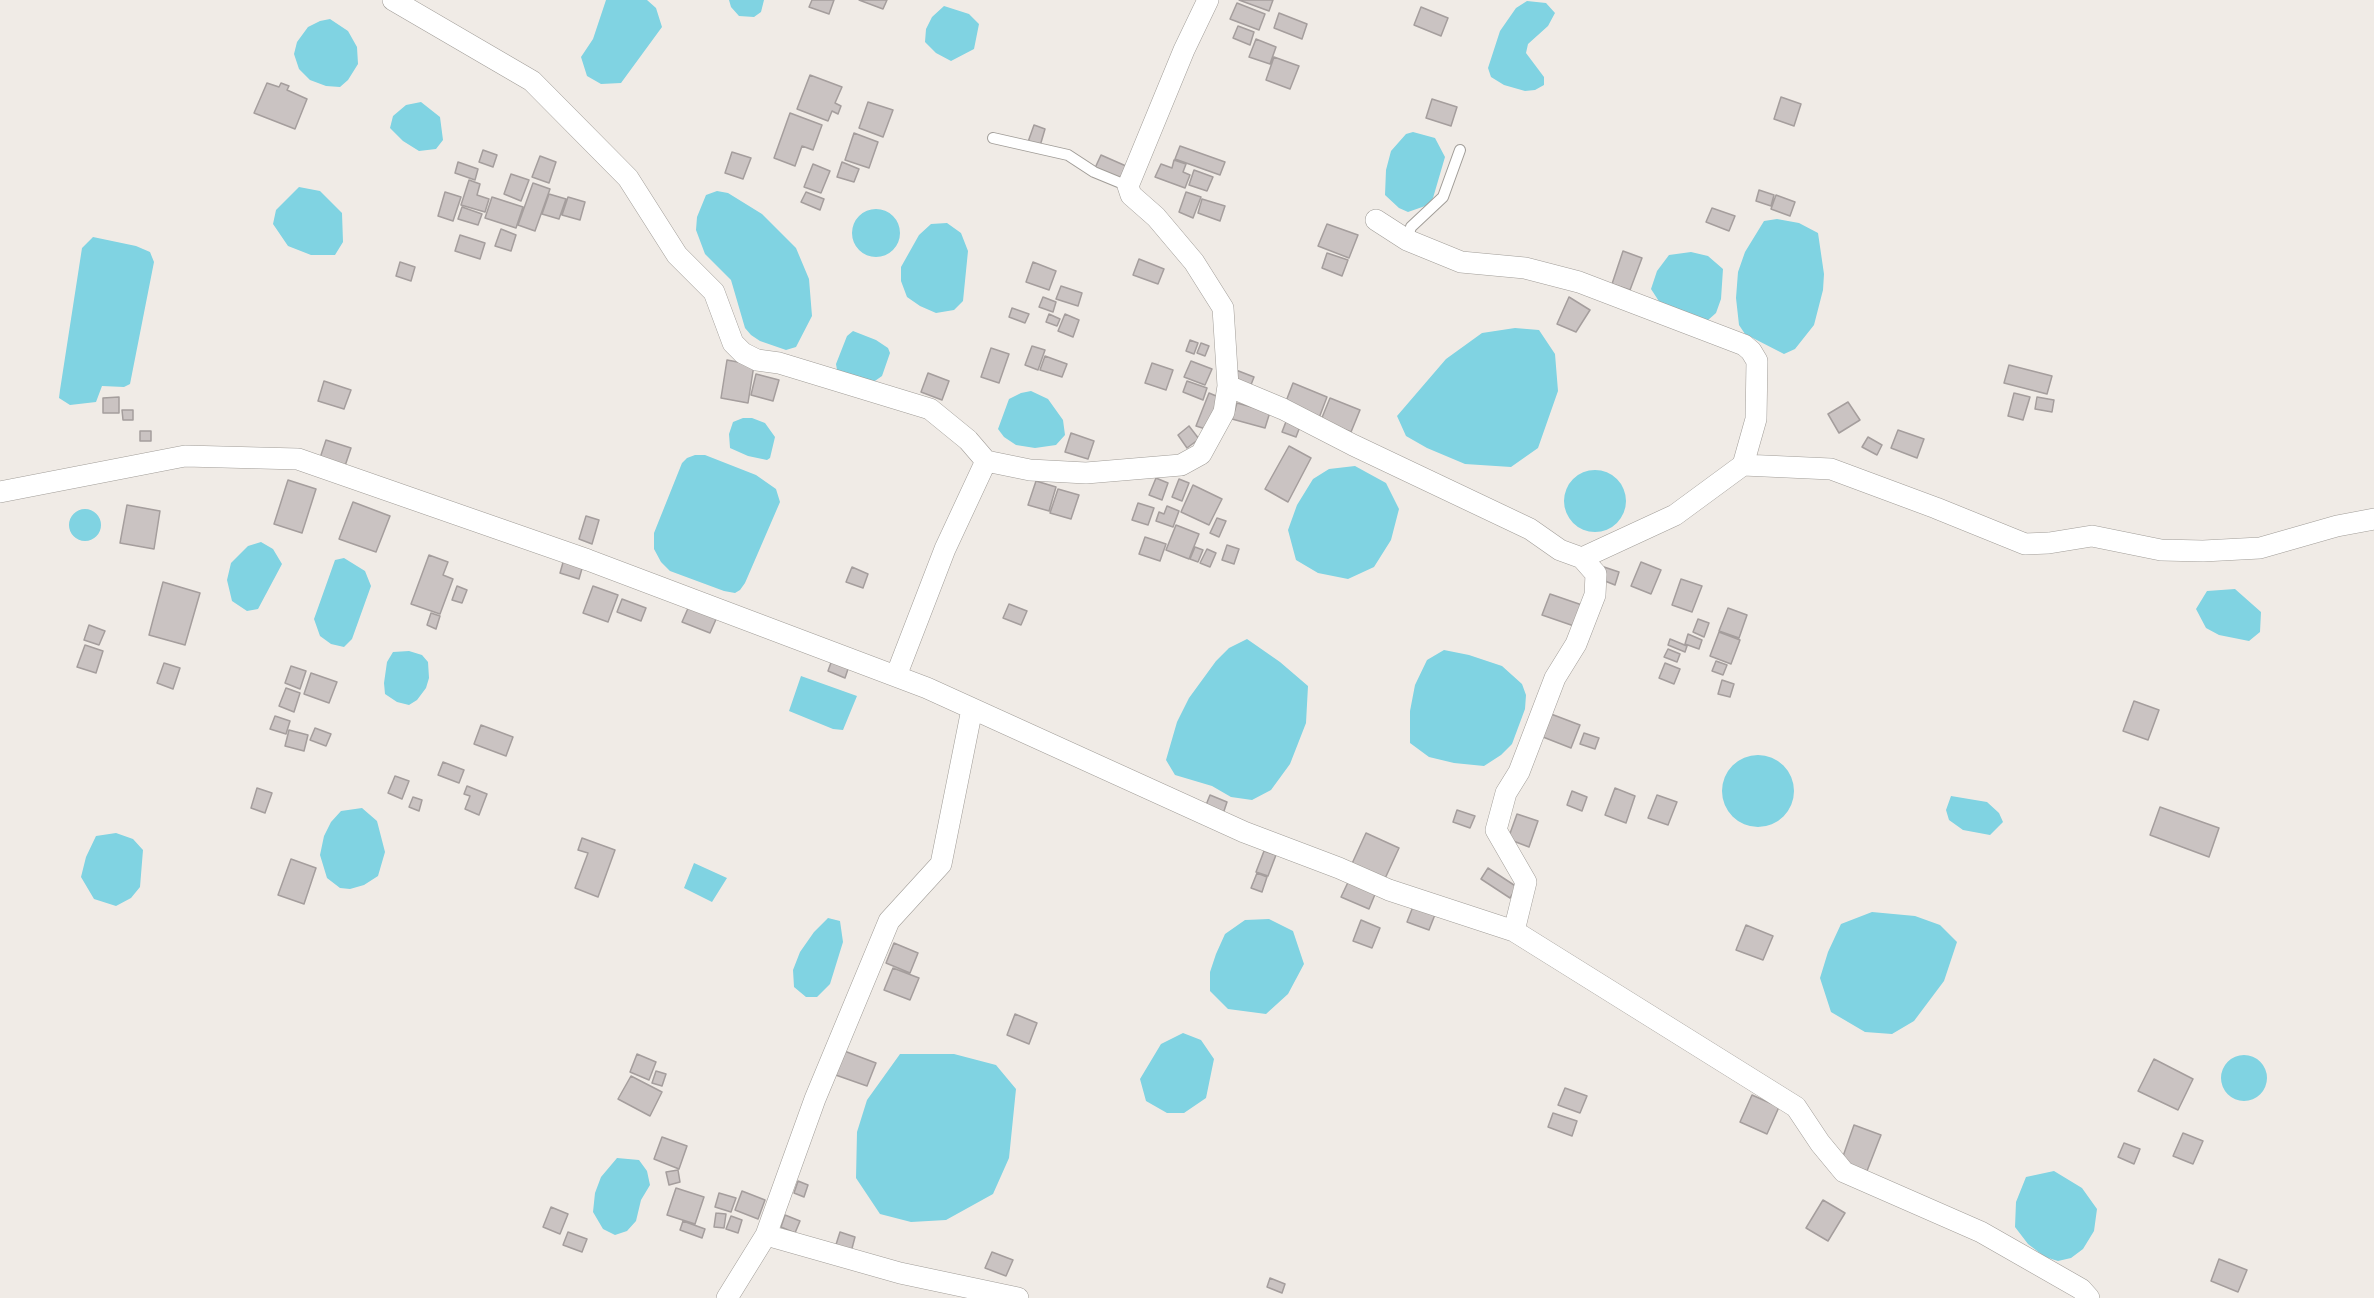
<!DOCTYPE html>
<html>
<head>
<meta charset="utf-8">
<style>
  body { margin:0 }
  canvas { display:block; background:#f0ebe6 }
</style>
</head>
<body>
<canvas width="2374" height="1298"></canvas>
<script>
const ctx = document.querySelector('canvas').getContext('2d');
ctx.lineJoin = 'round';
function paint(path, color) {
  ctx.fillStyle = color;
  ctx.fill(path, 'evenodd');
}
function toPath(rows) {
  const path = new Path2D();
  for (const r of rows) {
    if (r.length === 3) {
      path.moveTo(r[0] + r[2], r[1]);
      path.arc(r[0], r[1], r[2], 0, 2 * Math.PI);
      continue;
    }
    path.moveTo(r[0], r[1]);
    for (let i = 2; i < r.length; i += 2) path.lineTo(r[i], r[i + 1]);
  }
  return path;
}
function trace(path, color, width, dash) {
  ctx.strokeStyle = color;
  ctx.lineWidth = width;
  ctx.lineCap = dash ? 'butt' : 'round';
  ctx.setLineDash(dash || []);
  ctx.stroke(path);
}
const water = toPath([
  [606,0,647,0,656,8,662,27,621,83,601,84,587,76,581,57,593,39],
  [729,0,764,0,761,12,754,17,739,16,731,7],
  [1527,1,1546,3,1555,13,1548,26,1528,44,1526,53,1544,77,1544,85,1535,90,1525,91,1504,85,1491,77,1488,68,1500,31,1516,8],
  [944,6,969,14,979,24,974,49,951,61,936,53,925,42,926,29,932,17],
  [330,19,348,31,357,47,358,64,348,80,340,87,326,86,310,80,299,69,294,54,297,42,308,27,320,21],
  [421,102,440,117,443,140,436,149,419,151,403,141,390,128,393,116,406,105],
  [1413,132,1435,138,1445,157,1433,198,1428,205,1408,212,1399,208,1385,195,1386,170,1391,151,1406,134],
  [299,187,320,191,342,213,343,242,335,255,311,255,288,246,273,224,276,210],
  [717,191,728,193,762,214,796,248,809,279,812,316,796,347,786,350,760,341,751,335,745,328,731,280,705,254,696,230,697,217,706,195],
  [876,233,24],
  [1777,219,1799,223,1818,233,1824,274,1823,290,1814,325,1795,349,1784,354,1745,334,1739,325,1736,298,1738,272,1745,252,1764,221],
  [947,223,961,233,968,251,963,301,954,310,936,313,920,306,907,297,901,281,901,267,919,235,931,224],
  [93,237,136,246,150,252,154,262,130,384,124,387,102,386,96,402,70,405,59,398,60,390,82,248],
  [1691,252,1708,256,1723,269,1721,299,1716,313,1707,321,1664,309,1651,289,1657,271,1669,255],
  [1515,328,1539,330,1555,354,1558,391,1538,448,1511,467,1465,464,1427,448,1406,436,1397,416,1446,359,1482,333],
  [853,331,876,340,888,348,890,353,882,376,872,383,837,370,836,364,847,336],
  [1031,391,1048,399,1063,420,1065,435,1056,445,1035,448,1016,445,1004,437,998,429,1009,399,1021,393],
  [743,418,752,418,765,423,775,437,770,458,767,460,748,456,730,448,729,434,733,422],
  [695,455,705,455,756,475,776,489,780,502,745,583,740,590,735,593,724,591,670,571,661,562,654,549,654,533,682,463,687,458],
  [1355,466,1386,483,1399,509,1391,540,1374,567,1348,579,1318,573,1296,560,1288,530,1297,505,1313,479,1329,469],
  [1595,501,31],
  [85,525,16],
  [261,542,273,549,282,564,258,609,247,611,232,601,227,580,231,563,248,546],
  [344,558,365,571,371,586,352,639,344,647,331,644,320,636,314,619,335,560],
  [2235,589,2261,612,2260,632,2249,641,2219,635,2206,628,2196,609,2207,591],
  [1247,639,1280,662,1308,686,1306,723,1290,764,1271,790,1252,800,1231,797,1212,786,1175,775,1166,760,1177,722,1189,698,1216,661,1229,648],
  [1444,650,1469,655,1502,666,1522,684,1526,695,1525,709,1512,744,1501,755,1484,766,1454,763,1429,757,1410,743,1410,711,1415,685,1427,660],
  [409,651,422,655,428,662,429,678,426,688,417,700,409,705,397,702,385,694,384,683,387,662,393,652],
  [801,676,857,696,843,730,833,729,789,711],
  [1758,791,36],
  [1951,796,1987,802,1999,813,2003,822,1990,835,1963,830,1949,820,1946,810],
  [362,808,377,821,385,852,378,876,364,885,350,889,340,888,327,878,320,855,324,836,331,822,341,811],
  [116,833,133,839,143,850,140,887,131,898,116,906,94,899,81,877,86,857,96,836],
  [694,863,727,878,712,902,684,888],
  [1872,912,1915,916,1940,925,1957,942,1944,981,1914,1021,1892,1034,1865,1032,1831,1012,1820,978,1828,952,1841,924],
  [828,918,840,921,843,942,830,984,817,997,806,997,794,987,793,970,800,952,814,932],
  [1269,919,1293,931,1304,964,1288,994,1266,1014,1228,1009,1210,991,1210,972,1216,954,1225,934,1245,920],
  [1183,1033,1201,1040,1214,1059,1206,1098,1184,1113,1167,1113,1146,1101,1140,1079,1161,1044],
  [900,1054,954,1054,996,1065,1016,1089,1009,1158,993,1194,946,1220,911,1222,880,1214,856,1178,857,1132,867,1100],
  [2244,1078,23],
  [617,1158,639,1160,647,1171,650,1185,641,1200,636,1221,627,1231,615,1235,603,1229,593,1212,595,1193,601,1177],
  [2054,1171,2082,1188,2097,1209,2094,1231,2083,1249,2071,1258,2058,1261,2045,1257,2028,1244,2015,1227,2016,1202,2026,1177]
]);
const building = toPath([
  [812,0,834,0,829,14,809,7,812,0],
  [859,0,887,0,883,9,859,0],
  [1239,0,1273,0,1269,11,1239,0],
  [1237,3,1265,14,1259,30,1230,19,1237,3],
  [1421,7,1448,18,1441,36,1414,25,1421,7],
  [1279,13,1307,24,1302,39,1274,28,1279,13],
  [1238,26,1254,32,1250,45,1233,38,1238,26],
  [1256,39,1276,47,1270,64,1249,57,1256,39],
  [1274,57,1299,66,1290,89,1266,80,1274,57],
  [810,75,842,87,835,103,841,106,838,114,832,111,828,121,797,109,810,75],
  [267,83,279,87,281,83,289,86,287,90,307,99,295,129,254,113,267,83],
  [1781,97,1801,104,1794,126,1774,119,1781,97],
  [1432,99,1457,107,1451,126,1426,118,1432,99],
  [868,102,893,110,883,137,859,128,868,102],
  [790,113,822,125,813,150,802,146,795,166,774,158,790,113],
  [1034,125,1045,129,1040,146,1028,142,1034,125],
  [854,133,878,142,869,168,845,160,854,133],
  [1180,146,1225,162,1220,175,1175,159,1180,146],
  [483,150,497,155,493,167,479,162,483,150],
  [732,152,751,158,743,179,725,173,732,152],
  [1101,155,1126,166,1120,179,1095,168,1101,155],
  [540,156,556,162,549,183,532,177,540,156],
  [1174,160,1186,164,1183,172,1190,175,1185,188,1155,177,1161,164,1172,168,1174,160],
  [458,162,478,169,475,180,455,173,458,162],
  [842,162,859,169,854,182,837,177,842,162],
  [813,164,830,171,821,193,804,187,813,164],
  [1194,170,1213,177,1207,191,1189,185,1194,170],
  [511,174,529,180,521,201,504,194,511,174],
  [469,180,480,184,477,195,489,199,485,212,461,205,469,180],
  [533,183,550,189,535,231,518,225,533,183],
  [1759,190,1774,195,1771,206,1756,201,1759,190],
  [445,192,461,197,453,221,438,216,445,192],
  [806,192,824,199,820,210,801,202,806,192],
  [1186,192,1201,197,1193,218,1179,212,1186,192],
  [549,194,566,199,559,219,542,214,549,194],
  [1776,195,1795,202,1790,216,1771,209,1776,195],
  [492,197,523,207,516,228,485,218,492,197],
  [568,197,585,202,580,220,562,215,568,197],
  [1202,199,1225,206,1220,221,1198,213,1202,199],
  [462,207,482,214,478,225,458,219,462,207],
  [1712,208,1735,216,1729,231,1706,222,1712,208],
  [1327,224,1358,235,1349,258,1318,246,1327,224],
  [501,229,516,235,511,251,495,246,501,229],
  [460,235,485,243,480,259,455,251,460,235],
  [1623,251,1642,258,1630,290,1612,284,1623,251],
  [1327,253,1348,260,1342,276,1322,268,1327,253],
  [1139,259,1164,269,1158,284,1133,275,1139,259],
  [400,262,415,267,411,281,396,276,400,262],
  [1033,262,1056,271,1049,290,1026,282,1033,262],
  [1061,286,1082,293,1078,306,1056,299,1061,286],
  [1043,297,1056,302,1053,312,1039,307,1043,297],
  [1569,297,1590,310,1576,332,1557,324,1569,297],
  [1012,308,1029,314,1025,323,1009,317,1012,308],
  [1049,314,1060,319,1057,326,1046,322,1049,314],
  [1065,314,1079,320,1073,337,1058,331,1065,314],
  [1190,340,1198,343,1194,354,1186,351,1190,340],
  [1201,343,1209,346,1205,356,1197,353,1201,343],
  [1032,346,1045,350,1038,370,1025,365,1032,346],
  [991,348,1009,354,999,383,981,377,991,348],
  [1045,356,1067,364,1062,377,1040,370,1045,356],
  [727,360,754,365,748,403,721,398,727,360],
  [1191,361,1212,369,1205,385,1184,377,1191,361],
  [1152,363,1173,370,1166,390,1145,383,1152,363],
  [2009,365,2052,376,2047,394,2004,383,2009,365],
  [1236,370,1254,377,1249,390,1231,383,1236,370],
  [928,373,949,381,942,400,921,392,928,373],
  [756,374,779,380,773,401,751,395,756,374],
  [324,381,351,390,344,409,318,401,324,381],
  [1187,381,1207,388,1203,400,1183,392,1187,381],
  [1293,383,1327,397,1319,418,1285,404,1293,383],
  [1209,393,1221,398,1209,430,1196,426,1209,393],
  [2014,393,2030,397,2023,420,2008,416,2014,393],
  [119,397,119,413,103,413,103,398,119,397],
  [2037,397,2054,400,2052,412,2035,409,2037,397],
  [1330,398,1360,410,1351,432,1321,420,1330,398],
  [1848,402,1860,420,1839,433,1828,414,1848,402],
  [1237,403,1270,412,1265,428,1232,419,1237,403],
  [122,410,133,410,133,420,123,420,122,410],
  [1287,419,1301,424,1296,437,1282,432,1287,419],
  [1189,426,1199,439,1187,448,1178,435,1189,426],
  [1898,430,1924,439,1917,458,1891,448,1898,430],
  [140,431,151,431,151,441,140,441,140,431],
  [1071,433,1094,441,1088,459,1065,452,1071,433],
  [1868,437,1882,445,1877,455,1862,447,1868,437],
  [326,440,351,448,345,466,320,458,326,440],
  [1289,446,1311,458,1288,502,1265,489,1289,446],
  [1156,478,1168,483,1162,500,1149,495,1156,478],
  [1179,479,1189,483,1182,501,1172,497,1179,479],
  [288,480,316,489,302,533,274,524,288,480],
  [1036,481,1056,487,1049,511,1028,505,1036,481],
  [1193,485,1222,499,1209,525,1181,512,1193,485],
  [1058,489,1079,495,1071,519,1050,513,1058,489],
  [353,502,390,516,376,552,339,539,353,502],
  [1138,503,1154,508,1148,525,1132,520,1138,503],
  [127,505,160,511,154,549,120,543,127,505],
  [1167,506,1179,511,1173,527,1156,521,1159,512,1164,514,1167,506],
  [586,516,599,520,592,544,579,539,586,516],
  [1217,518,1226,521,1219,537,1210,533,1217,518],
  [1176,525,1199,534,1189,559,1166,550,1176,525],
  [1145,537,1166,544,1160,561,1139,554,1145,537],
  [1227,545,1239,549,1234,564,1222,560,1227,545],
  [1195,547,1203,550,1198,562,1190,559,1195,547],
  [1207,549,1216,553,1210,567,1200,563,1207,549],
  [429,555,448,562,443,575,453,579,440,614,411,604,429,555],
  [564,559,583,565,579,579,560,573,564,559],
  [1641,562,1661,570,1651,594,1631,586,1641,562],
  [852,567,868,574,863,588,846,582,852,567],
  [1604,567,1619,572,1615,585,1600,579,1604,567],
  [1681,579,1702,586,1692,612,1672,605,1681,579],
  [163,582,200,593,185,645,149,635,163,582],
  [457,586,467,590,462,603,452,600,457,586],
  [593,586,618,595,608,622,583,613,593,586],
  [1550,594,1582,605,1574,626,1542,615,1550,594],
  [622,599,646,608,641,621,617,612,622,599],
  [1009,604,1027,611,1021,625,1003,618,1009,604],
  [689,606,717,617,710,633,682,622,689,606],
  [1728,608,1747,615,1739,638,1719,631,1728,608],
  [431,613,440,616,436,629,427,625,431,613],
  [1698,619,1709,623,1704,637,1693,632,1698,619],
  [89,625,105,631,99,645,84,640,89,625],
  [1719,632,1740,640,1731,664,1710,656,1719,632],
  [1688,634,1702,640,1699,649,1685,644,1688,634],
  [1670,639,1687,646,1685,652,1668,645,1670,639],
  [85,645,103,651,96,673,77,667,85,645],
  [1668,649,1680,654,1677,662,1664,657,1668,649],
  [833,657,850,663,845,678,828,671,833,657],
  [1716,661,1727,665,1723,675,1712,671,1716,661],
  [164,663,180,668,173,689,157,683,164,663],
  [1665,663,1680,669,1674,684,1659,678,1665,663],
  [291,666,306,671,300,689,285,683,291,666],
  [311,673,337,682,329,703,304,694,311,673],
  [1722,680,1734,684,1730,697,1718,694,1722,680],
  [286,688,300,693,294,712,279,706,286,688],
  [2134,701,2159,710,2148,740,2123,731,2134,701],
  [1551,714,1580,725,1571,748,1543,737,1551,714],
  [275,716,290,721,286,734,270,729,275,716],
  [481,725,513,737,506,756,474,744,481,725],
  [315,728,331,734,326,746,310,740,315,728],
  [289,730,308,735,304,751,285,746,289,730],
  [1584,733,1599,738,1595,749,1580,744,1584,733],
  [443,762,464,770,459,783,438,775,443,762],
  [395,776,409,781,402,799,388,793,395,776],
  [467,786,487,794,479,815,465,809,470,796,464,794,467,786],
  [257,788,272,793,265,813,251,808,257,788],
  [1615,788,1635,796,1626,823,1605,815,1615,788],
  [1572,791,1587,797,1582,811,1567,805,1572,791],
  [1210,795,1227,802,1222,817,1204,810,1210,795],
  [1657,795,1677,802,1668,825,1648,818,1657,795],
  [413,797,422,800,419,811,409,807,413,797],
  [2160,807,2219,828,2209,857,2150,835,2160,807],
  [1457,810,1475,816,1470,828,1453,822,1457,810],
  [1517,814,1538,821,1529,847,1508,839,1517,814],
  [1366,833,1399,848,1383,883,1350,868,1366,833],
  [582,838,615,850,598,897,575,888,588,853,578,850,582,838],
  [1264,851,1276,855,1268,876,1256,872,1264,851],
  [291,859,316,868,304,904,278,895,291,859],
  [1488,868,1517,887,1510,898,1481,879,1488,868],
  [1257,873,1267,877,1262,892,1251,888,1257,873],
  [1351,876,1378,887,1369,909,1341,897,1351,876],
  [1414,904,1436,912,1429,930,1407,922,1414,904],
  [1361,920,1380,928,1372,948,1353,941,1361,920],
  [1746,925,1773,936,1763,960,1736,950,1746,925],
  [894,943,918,953,910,973,886,963,894,943],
  [893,968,919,978,910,1000,884,990,893,968],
  [1015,1014,1037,1023,1029,1044,1007,1035,1015,1014],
  [839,1049,876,1063,867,1086,830,1073,839,1049],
  [637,1054,656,1062,649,1080,630,1072,637,1054],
  [2154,1059,2193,1079,2178,1110,2138,1091,2154,1059],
  [656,1071,666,1074,662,1086,652,1083,656,1071],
  [631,1076,662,1092,650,1116,618,1099,631,1076],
  [1565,1088,1587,1096,1580,1113,1558,1105,1565,1088],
  [1752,1095,1779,1107,1767,1134,1740,1122,1752,1095],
  [1553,1113,1577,1121,1572,1136,1548,1127,1553,1113],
  [1854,1125,1881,1135,1867,1171,1841,1162,1854,1125],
  [2183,1133,2203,1141,2193,1164,2173,1156,2183,1133],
  [662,1137,687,1146,679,1169,654,1159,662,1137],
  [2124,1143,2140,1149,2134,1164,2118,1157,2124,1143],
  [678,1170,680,1182,669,1185,666,1172,678,1170],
  [798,1181,808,1185,804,1197,794,1193,798,1181],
  [676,1188,704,1197,695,1224,667,1215,676,1188],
  [742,1191,765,1200,758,1219,735,1210,742,1191],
  [719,1193,736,1198,731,1212,715,1207,719,1193],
  [1823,1200,1845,1213,1828,1241,1806,1228,1823,1200],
  [551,1207,568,1214,560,1234,543,1227,551,1207],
  [716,1213,726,1214,724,1228,714,1227,716,1213],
  [785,1215,800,1221,795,1233,781,1227,785,1215],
  [731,1216,742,1220,738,1233,726,1229,731,1216],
  [683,1221,705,1229,702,1238,680,1230,683,1221],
  [568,1232,587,1239,582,1252,563,1245,568,1232],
  [840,1232,855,1237,850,1256,834,1251,840,1232],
  [992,1252,1013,1260,1006,1276,985,1268,992,1252],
  [2219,1259,2247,1270,2238,1292,2211,1281,2219,1259],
  [1270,1278,1285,1284,1282,1293,1267,1287,1270,1278]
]);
const lane = toPath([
  [993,138,1068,155,1094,172,1128,186],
  [1407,240,1411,227,1443,197,1460,150]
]);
const street = toPath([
  [393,0,532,81,628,178,677,255,714,292,733,343,743,353,757,360,779,363,930,409,968,440,986,461,1030,470,1086,473,1181,465,1201,454,1224,412,1228,386,1223,308,1194,262,1156,217,1131,195,1128,186,1184,50,1208,0],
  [1376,220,1407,240,1461,262,1525,268,1579,282,1744,345,1751,351,1757,361,1756,419,1743,465],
  [1228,386,1283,409,1353,445,1530,529,1560,550,1582,558,1675,515,1743,465,1831,469,1936,508,2025,544,2049,543,2092,536,2161,550,2203,551,2260,548,2337,526,2374,519],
  [0,492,185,456,298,459,588,560,927,688,1244,832,1339,868,1389,890,1514,931,1796,1107,1820,1143,1844,1172,1981,1232,2081,1289,2089,1298],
  [896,676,945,549,986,461],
  [1514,931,1526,882,1496,830,1506,793,1519,772,1555,678,1576,644,1595,595,1596,574,1582,558],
  [766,1235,815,1099,889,921,941,864,972,709],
  [727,1298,766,1235,900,1273,1018,1298]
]);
paint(water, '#80d3e2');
paint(building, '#cac3c2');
trace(building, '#a59e9d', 1.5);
trace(lane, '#a19d98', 12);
trace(street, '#a19d98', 22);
trace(lane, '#fff', 10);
trace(street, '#fff', 21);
</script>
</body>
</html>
